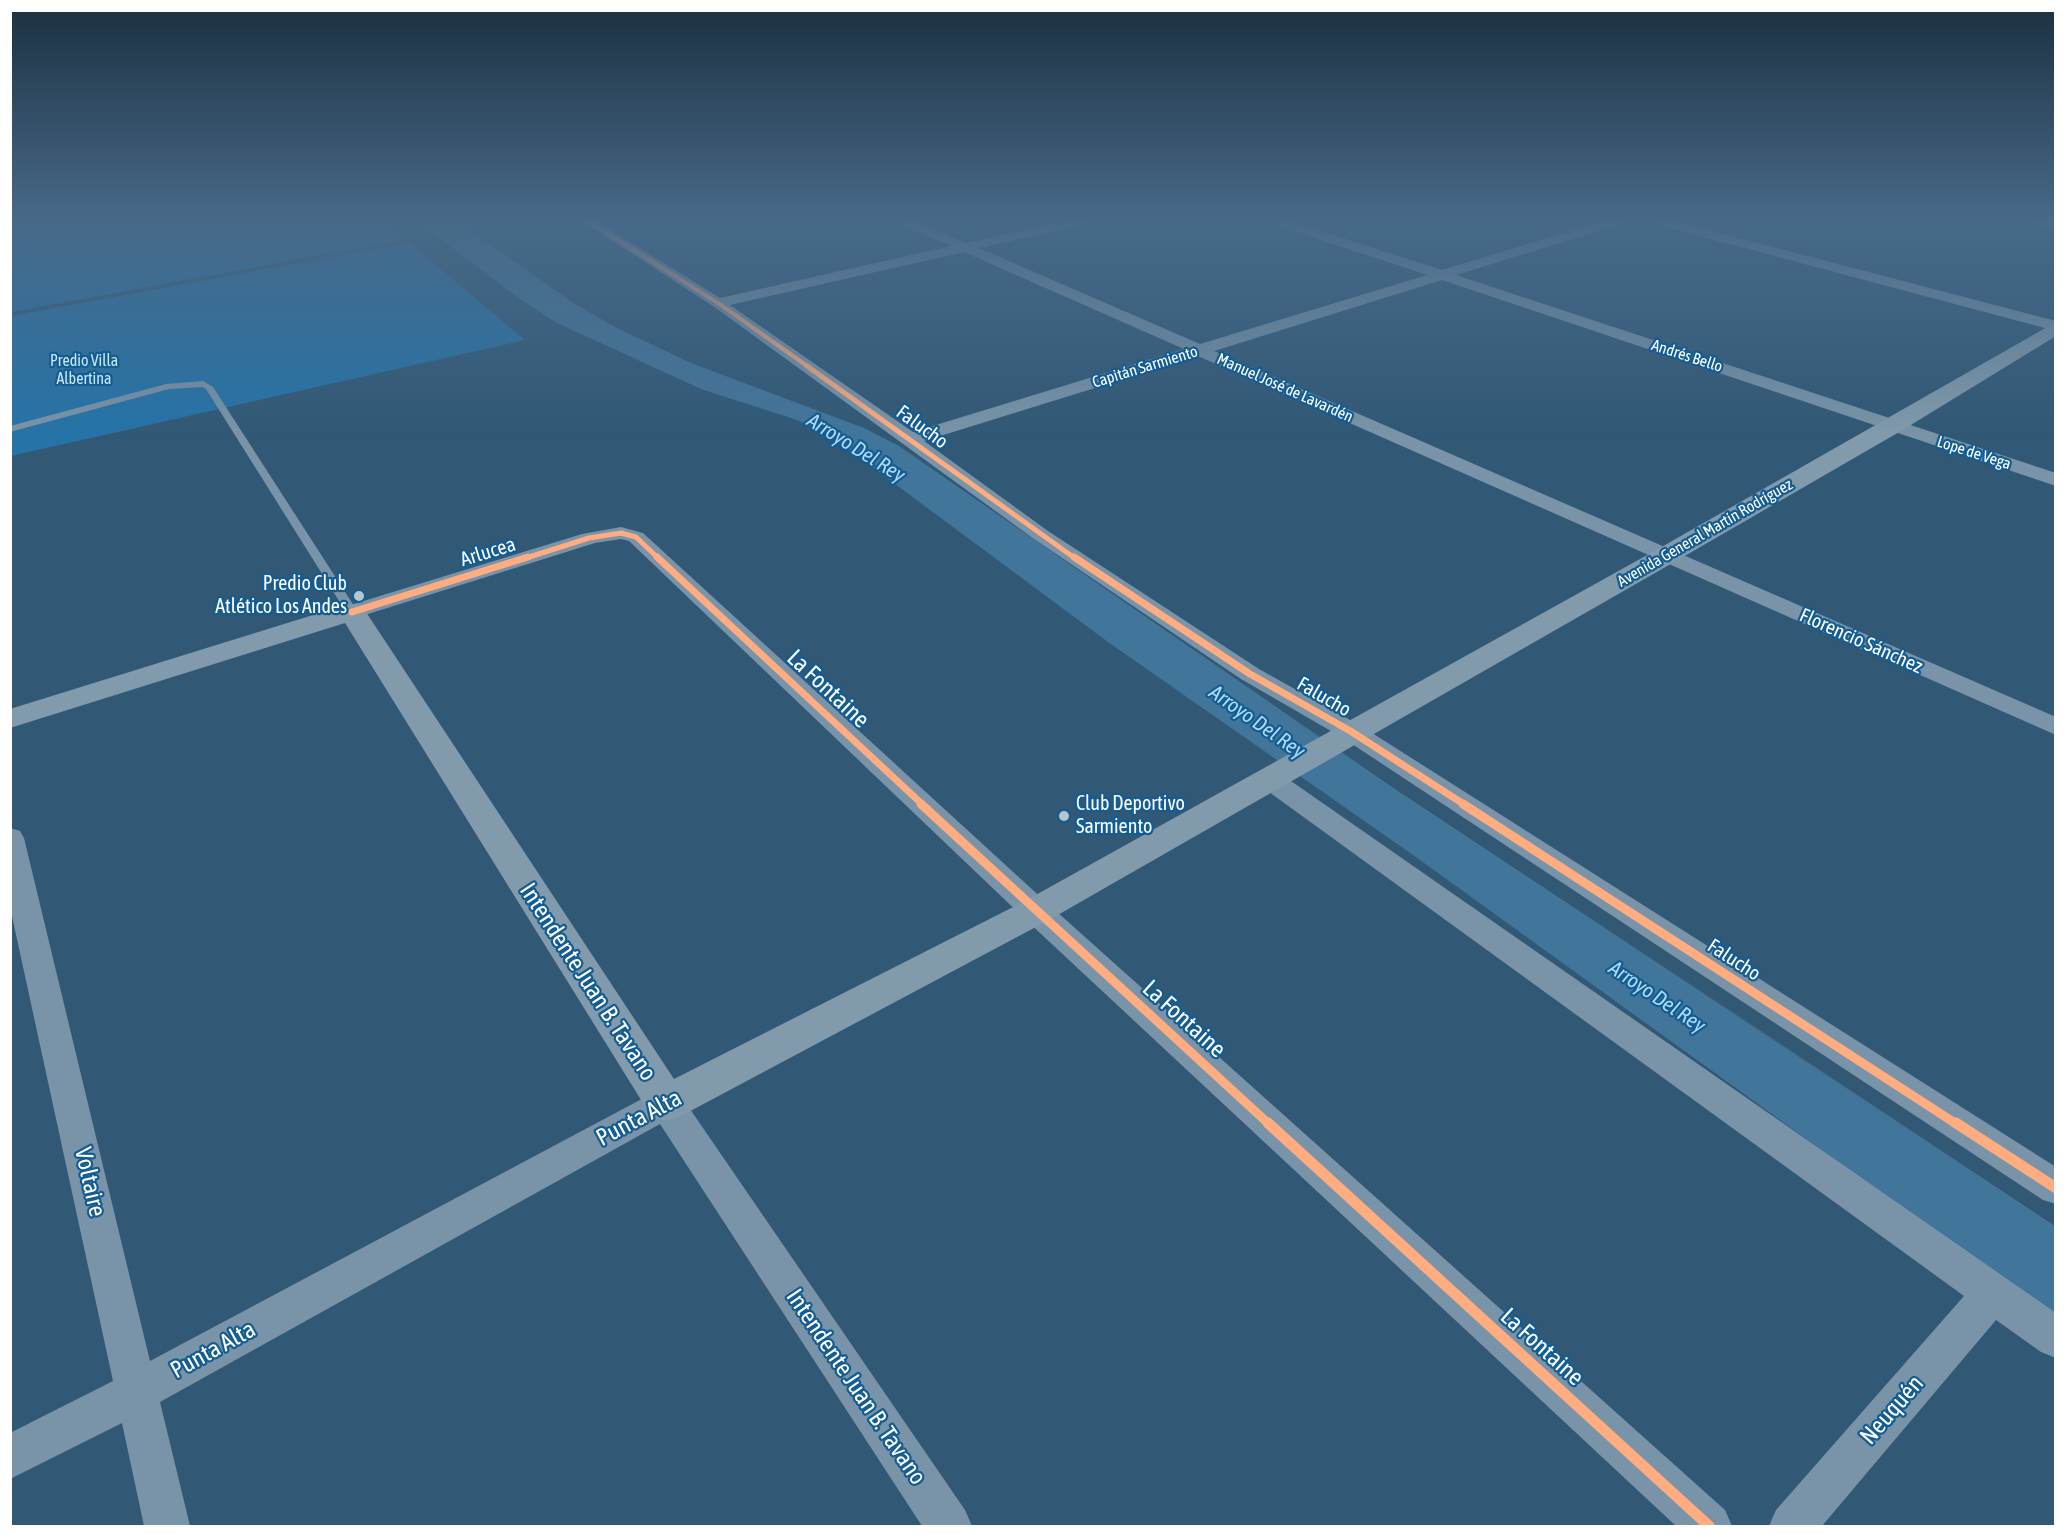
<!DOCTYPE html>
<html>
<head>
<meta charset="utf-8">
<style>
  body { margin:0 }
  #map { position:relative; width:2066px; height:1537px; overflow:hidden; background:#315875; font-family:"Asap Condensed",sans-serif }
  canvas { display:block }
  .frame { position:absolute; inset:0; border:12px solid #fff; pointer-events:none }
</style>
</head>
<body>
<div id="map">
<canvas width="2066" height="1537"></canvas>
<div class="frame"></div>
</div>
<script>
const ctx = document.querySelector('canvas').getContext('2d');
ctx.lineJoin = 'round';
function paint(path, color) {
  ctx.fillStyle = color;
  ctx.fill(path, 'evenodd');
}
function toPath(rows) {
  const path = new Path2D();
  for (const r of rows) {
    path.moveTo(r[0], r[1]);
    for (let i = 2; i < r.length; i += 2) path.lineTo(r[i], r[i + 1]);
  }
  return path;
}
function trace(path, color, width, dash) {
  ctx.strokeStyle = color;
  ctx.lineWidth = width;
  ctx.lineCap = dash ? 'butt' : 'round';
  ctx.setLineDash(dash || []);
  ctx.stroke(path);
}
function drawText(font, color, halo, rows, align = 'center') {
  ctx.font = font + ' "Asap Condensed",sans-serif';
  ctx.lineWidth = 4.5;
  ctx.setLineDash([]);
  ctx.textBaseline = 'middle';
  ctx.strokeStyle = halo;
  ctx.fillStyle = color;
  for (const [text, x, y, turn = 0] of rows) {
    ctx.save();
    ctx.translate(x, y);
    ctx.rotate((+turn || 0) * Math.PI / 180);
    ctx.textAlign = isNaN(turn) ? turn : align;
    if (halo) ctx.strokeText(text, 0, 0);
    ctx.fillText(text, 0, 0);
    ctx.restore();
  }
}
const green = toPath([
  [11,220,377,220,403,240,11,312],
  [409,243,525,340,11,456,11,316]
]);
const water = toPath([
  [416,220,455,220,575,304,617,328,691,363,864,428,899,446,1392,787,2055,1226,2055,1314,1913,1216,1413,855,1108,642,829,435,797,420,701,389,555,322,517,297]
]);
const service = toPath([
  [203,381,213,387,358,612,356,614,348,614,346,612,206,389,202,387,169,389,10,432,10,426,166,384,203,381]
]);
const minor = toPath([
  [580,220,595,220,720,298,951,246,898,223,897,220,913,220,966,243,1070,220,1092,220,1091,223,979,248,1200,344,1427,275,1270,223,1269,220,1287,220,1442,270,1607,220,1626,220,1625,223,1456,275,2056,473,2056,486,1442,280,1214,351,2056,717,2056,735,1198,356,924,441,1048,531,1259,669,1361,726,2056,1167,2056,1204,2043,1200,1343,738,1241,679,1034,539,713,306,580,220],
  [964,252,1184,349,913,432,730,305,964,252],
  [1650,220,1670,220,2056,321,2056,331,1651,223,1650,220],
  [2026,220,2056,221,2056,229,2027,223,2026,220],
  [621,527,643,533,1047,903,1725,1510,1732,1526,1676,1526,1025,919,629,541,621,539,595,543,352,619,344,617,341,612,344,607,582,534,621,527],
  [1268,769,1278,772,2056,1313,2056,1358,2041,1352,1996,1320,1822,1526,1769,1526,1776,1510,1964,1296,1258,784,1254,778,1258,772,1268,769],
  [10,828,20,831,24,838,150,1361,653,1093,666,1088,679,1093,965,1510,972,1526,922,1526,660,1124,160,1402,190,1526,144,1526,122,1423,10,1479,10,1433,113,1381,10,907,10,828]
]);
const secondary = toPath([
  [2056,322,2056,336,1901,431,1676,561,1049,920,681,1116,666,1121,651,1116,345,623,10,728,10,709,342,606,352,604,362,606,674,1079,1023,902,1658,549,2056,322]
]);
const cyclewayFar4 = toPath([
  [586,220,718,303,810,368]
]);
const cyclewayFar3 = toPath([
  [807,366,1076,559],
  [523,559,589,538,621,533,636,537,659,559]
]);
const cyclewayFar2 = toPath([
  [657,557,923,805],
  [1074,557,1250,674,1352,732,1465,805],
  [352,612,528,557]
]);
const cyclewayFar1 = toPath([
  [921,804,1270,1125],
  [1463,804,1958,1125]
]);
const cycleway = toPath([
  [1268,1123,1709,1526],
  [1956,1123,2056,1188]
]);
const markers = [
  [359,596,6,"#b7c5cf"],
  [1064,816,6,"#b7c5cf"]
];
const farStreetnames = [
  ["Andrés Bello",1687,356,18],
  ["Capitán Sarmiento",1145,367,-17],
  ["Manuel José de Lavardén",1285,388,24],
  ["Lope de Vega",1974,453,18],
  ["Avenida General Martín Rodríguez",1705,533,-30]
];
const farParknames = [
  ["Predio Villa",84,361],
  ["Albertina",84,379]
];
const streetNames = [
  ["Falucho",922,427,36],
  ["Arlucea",488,552,-17],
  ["Florencio Sánchez",1861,641,24],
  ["Falucho",1324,697,30],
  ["Falucho",1734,960,33]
];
const poiNames = [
  ["Predio Club",347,584],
  ["Atlético Los Andes",347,607],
  ["Club Deportivo",1076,804,"left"],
  ["Sarmiento",1076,827,"left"]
];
const waterNames = [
  ["Arroyo Del Rey",856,448,32],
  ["Arroyo Del Rey",1257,722,35],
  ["Arroyo Del Rey",1657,997,34]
];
const nearStreetnames = [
  ["La Fontaine",828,689,43],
  ["Intendente Juan B. Tavano",588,982,57],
  ["La Fontaine",1184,1019,42],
  ["Punta Alta",639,1118,-28],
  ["Voltaire",90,1182,77],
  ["La Fontaine",1542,1347,42],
  ["Punta Alta",213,1350,-29],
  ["Intendente Juan B. Tavano",856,1387,56],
  ["Neuquén",1892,1410,-49]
];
paint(green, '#2573a7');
paint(water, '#42759a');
paint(service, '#7994a8');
paint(minor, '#7994a8');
paint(secondary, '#819aac');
trace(cyclewayFar4, '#ffac80', 4);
trace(cyclewayFar3, '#ffac80', 5);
trace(cyclewayFar2, '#ffac80', 7);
trace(cyclewayFar1, '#ffac80', 9);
trace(cycleway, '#ffac80', 11);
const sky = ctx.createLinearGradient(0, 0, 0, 435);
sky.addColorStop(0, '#1b3040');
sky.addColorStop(0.51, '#486a89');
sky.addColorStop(1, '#486a8900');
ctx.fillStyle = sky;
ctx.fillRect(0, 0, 2066, 435);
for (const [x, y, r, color] of markers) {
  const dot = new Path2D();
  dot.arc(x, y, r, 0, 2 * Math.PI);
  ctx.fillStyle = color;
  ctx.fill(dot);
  trace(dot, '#145d92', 2);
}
drawText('16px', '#fff', '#145d92', farStreetnames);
drawText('16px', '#c9e8fc', '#145d92', farParknames);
drawText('20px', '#fff', '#145d92', streetNames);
drawText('20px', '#fff', '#145d92', poiNames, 'right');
drawText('italic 21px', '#aedbf8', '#145d92', waterNames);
drawText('24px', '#fff', '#145d92', nearStreetnames);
</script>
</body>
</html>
